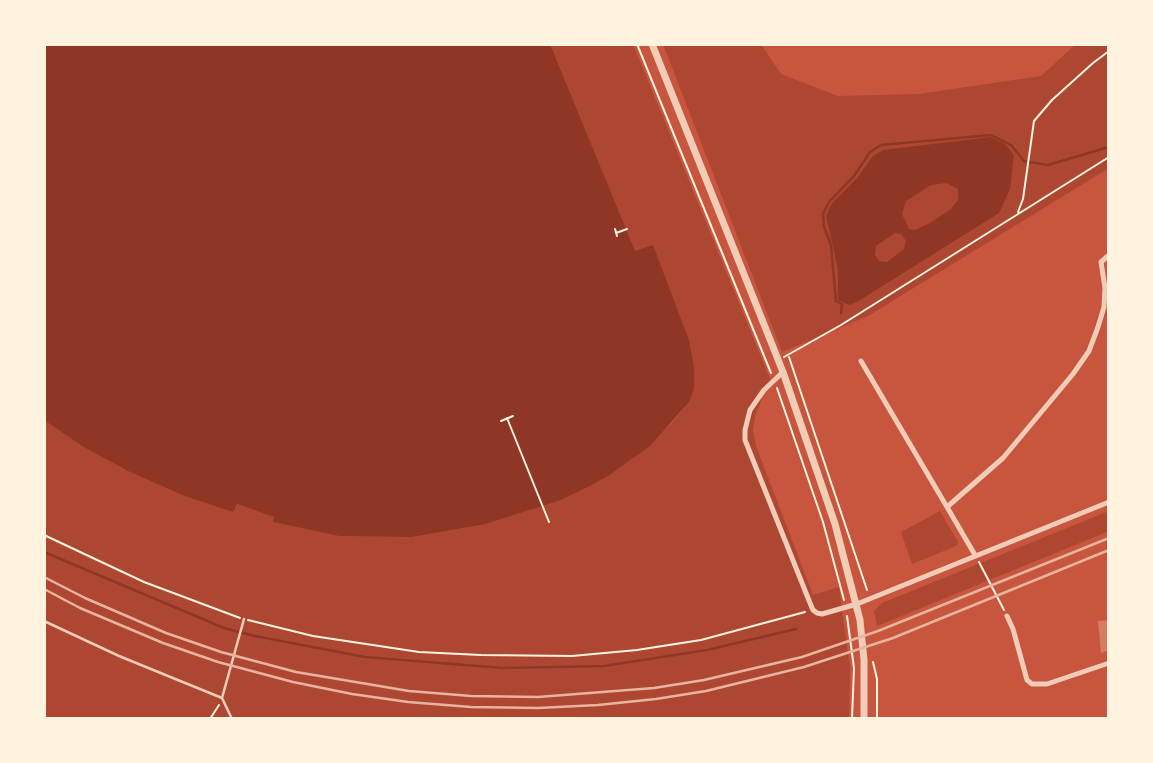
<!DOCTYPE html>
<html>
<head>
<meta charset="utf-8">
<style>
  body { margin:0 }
  #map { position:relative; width:1153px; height:763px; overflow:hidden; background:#c8553d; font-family:Raleway,sans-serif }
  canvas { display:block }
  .frame { position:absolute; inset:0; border:46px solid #fff3e0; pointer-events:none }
</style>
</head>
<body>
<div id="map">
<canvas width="1153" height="763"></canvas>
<div class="frame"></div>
</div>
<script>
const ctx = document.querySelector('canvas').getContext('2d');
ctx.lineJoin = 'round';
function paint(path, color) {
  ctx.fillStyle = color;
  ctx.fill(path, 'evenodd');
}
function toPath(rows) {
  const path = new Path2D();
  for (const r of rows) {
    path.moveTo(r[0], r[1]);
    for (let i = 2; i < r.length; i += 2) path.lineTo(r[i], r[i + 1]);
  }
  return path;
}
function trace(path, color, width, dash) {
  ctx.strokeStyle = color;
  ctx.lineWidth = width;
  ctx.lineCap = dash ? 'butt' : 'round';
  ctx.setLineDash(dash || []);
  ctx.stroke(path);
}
const green = toPath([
  [550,44,633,44,773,386,765,391,755,416,753,430,756,446,813,595,839,587,850,668,849,719,44,719,44,420,82,446,233,512,236,504,275,517,274,522,339,536,412,537,486,524,561,500,586,488,628,462,671,424,689,402,694,389,694,366,689,340,653,246,635,252],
  [663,44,761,44,781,74,838,96,919,94,1041,76,1076,44,1109,44,1109,168,868,316,782,352],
  [940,511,958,542,956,546,912,564,901,532],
  [1109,511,1109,531,877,626,874,611,882,603]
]);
const water = toPath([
  [44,44,550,44,635,251,653,245,689,340,694,366,694,389,689,402,650,446,608,476,586,488,561,500,486,524,412,537,339,536,273,522,274,517,237,504,233,512,185,496,128,471,82,446,44,420],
  [991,137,1005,144,1014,155,1010,189,999,213,857,302,849,305,838,300,838,270,826,216,832,203,857,178,873,156,883,150],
  [946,183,958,189,958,200,951,209,930,223,915,230,909,229,902,214,906,201,931,185],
  [895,233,901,234,906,241,904,249,887,262,879,261,875,255,876,246]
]);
const stream = toPath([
  [841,313,842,304,836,301,831,246,824,226,823,214,829,202,854,176,870,152,881,145,991,135,1011,145,1024,161,1048,165,1109,147],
  [44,552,224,628,255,636,365,657,503,668,604,666,707,650,796,629]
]);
const building = toPath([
  [1109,620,1109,650,1101,653,1098,621]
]);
const path = toPath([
  [637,44,771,373],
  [1018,212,1023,199,1034,121,1052,100,1093,63,1109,51],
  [615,229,617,236],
  [616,233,627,229],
  [784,357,841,325,1109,157],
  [789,357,867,590],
  [777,388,823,522,844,600],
  [507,418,549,522],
  [501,421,513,416],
  [44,535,144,582,240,618],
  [979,562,1004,610],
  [847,616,854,668,852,719],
  [248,620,313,636,419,652,481,655,572,656,637,650,701,640,805,612],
  [873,662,877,679,877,719],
  [210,719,219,705]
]);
const service = toPath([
  [44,621,119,656,222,698,232,719],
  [222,698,244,619]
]);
const minor = toPath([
  [861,361,947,507],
  [783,372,764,390,750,410,745,430,745,440,810,603,813,610,817,613,822,614,857,604,1109,502],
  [975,555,947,507,1003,458,1073,374,1089,351,1098,327,1104,307,1105,288,1101,262,1109,255],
  [1007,616,1013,629,1027,680,1032,684,1047,684,1109,663]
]);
const tertiary = toPath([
  [652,44,783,372,835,524,860,620,864,660,864,719]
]);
const rail = toPath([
  [44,577,85,598,166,633,221,652,296,672,409,691,471,696,538,697,654,688,704,680,802,657,878,631,1109,538],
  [44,589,80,608,163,643,218,662,293,682,352,694,408,702,471,707,538,708,598,705,656,699,706,691,804,667,893,638,1109,550]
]);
paint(green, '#ae4732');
paint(water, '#8f3625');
trace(stream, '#8f3625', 2.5);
paint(building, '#d67c66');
trace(path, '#fff3e0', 2);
trace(service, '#f1ccb7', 2.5);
trace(minor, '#f1ccb7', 5);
trace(tertiary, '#f1ccb7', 7);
trace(rail, '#e9b49f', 2.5);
</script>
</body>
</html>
